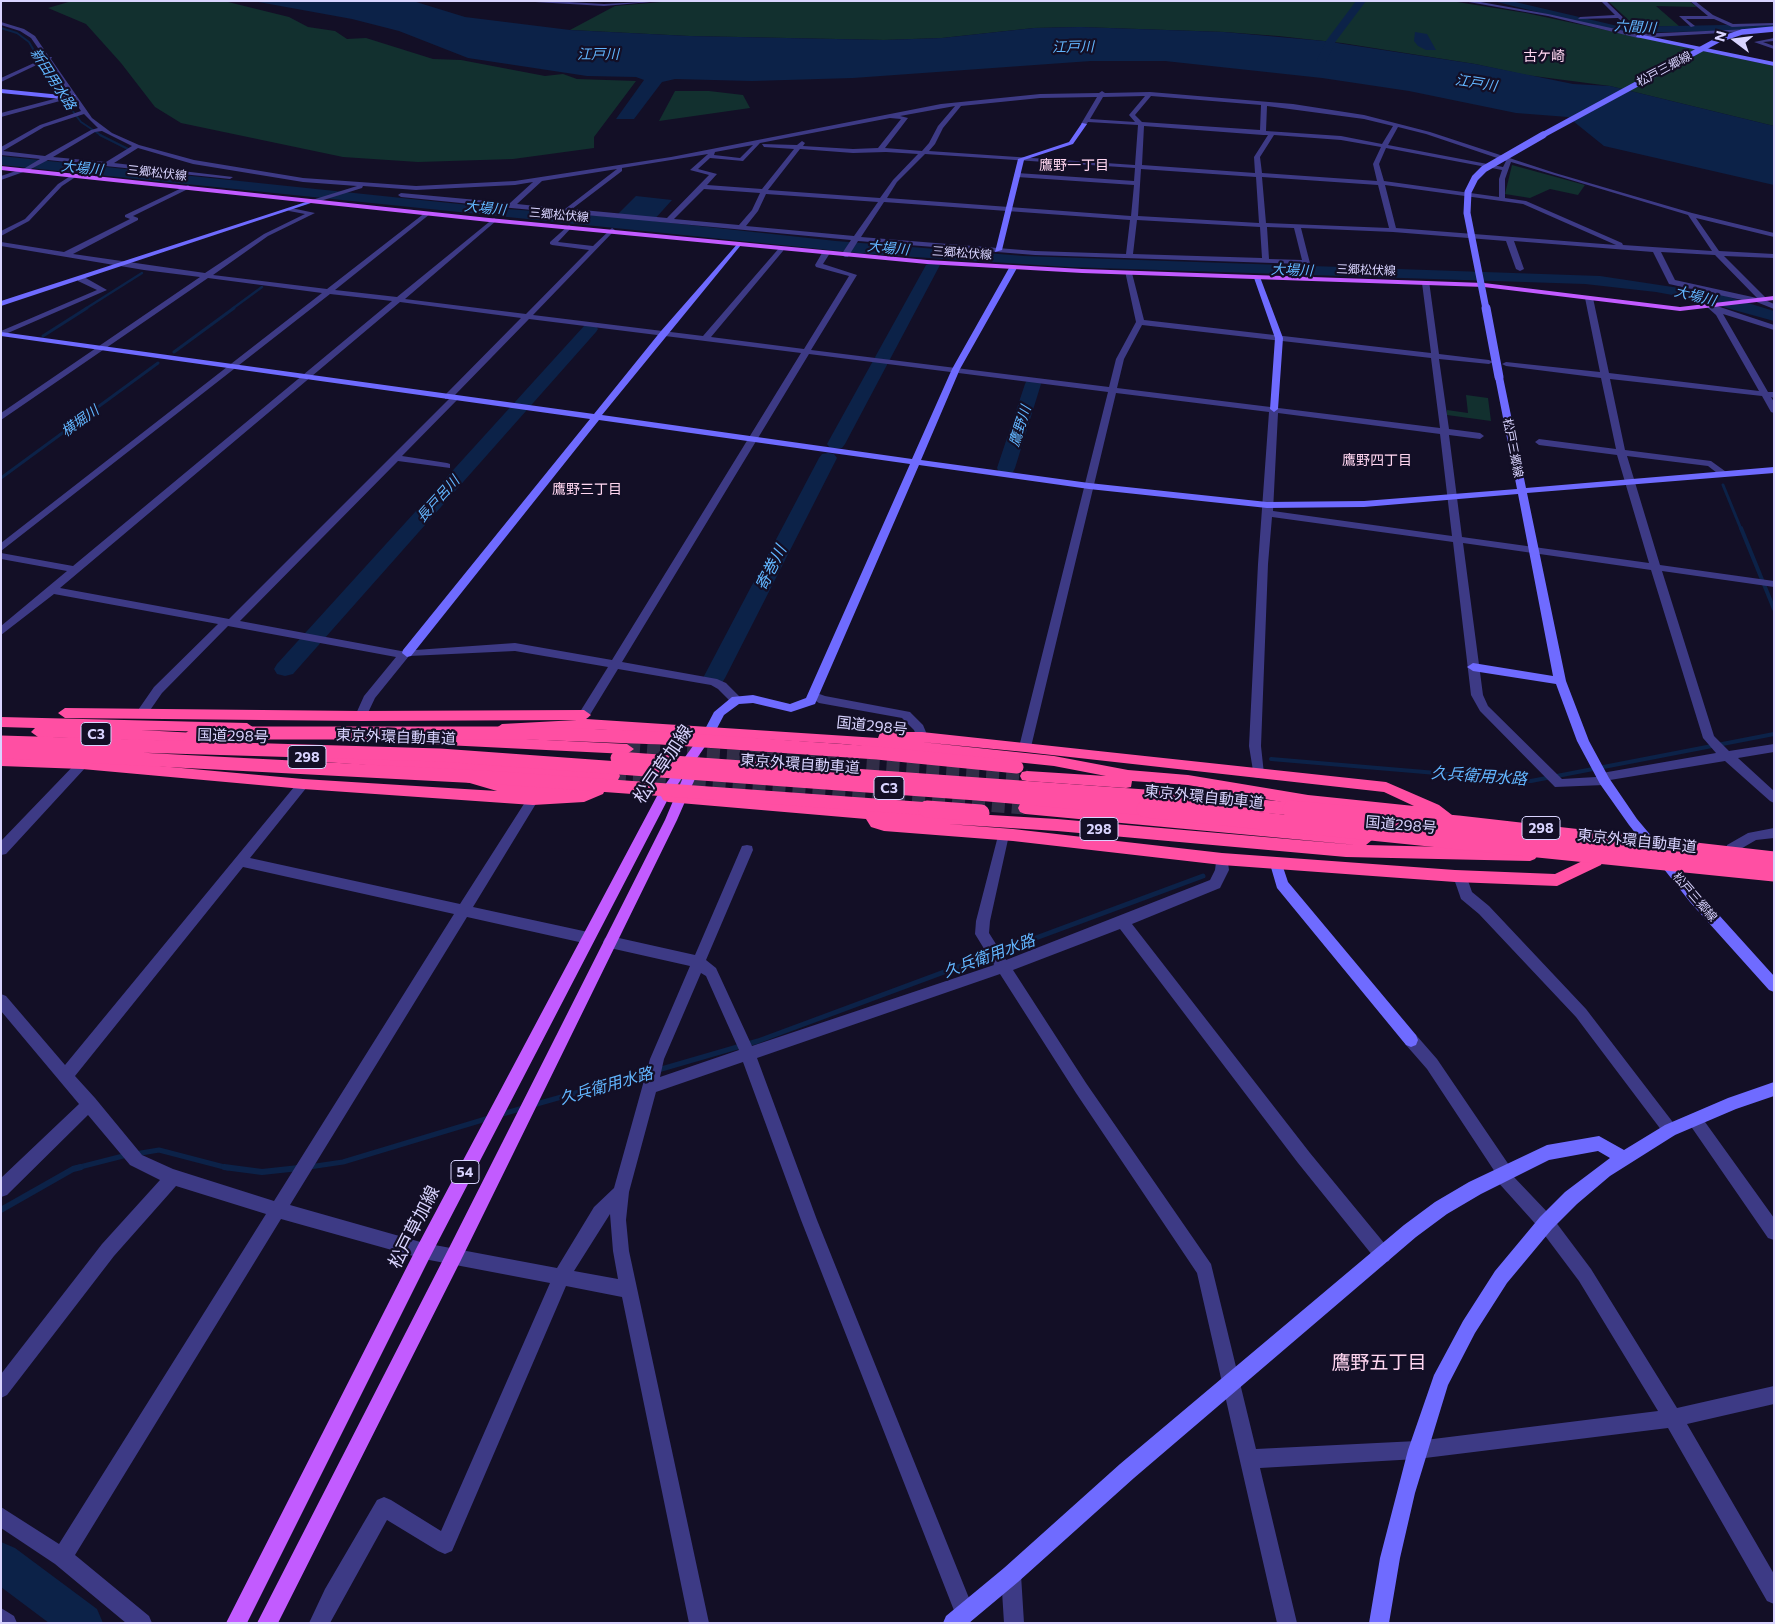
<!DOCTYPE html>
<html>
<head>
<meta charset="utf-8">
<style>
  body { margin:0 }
  #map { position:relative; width:1775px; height:1624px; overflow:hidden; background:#130f26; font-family:Commissioner,sans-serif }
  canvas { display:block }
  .frame { position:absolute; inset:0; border:2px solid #d9d4ff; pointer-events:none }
  .north { position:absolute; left:1710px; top:15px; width:50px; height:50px; -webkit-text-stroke:4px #130f26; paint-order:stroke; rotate:285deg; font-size:14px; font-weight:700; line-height:20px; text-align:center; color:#d9d4ff }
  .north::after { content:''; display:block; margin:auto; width:18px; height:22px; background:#d9d4ff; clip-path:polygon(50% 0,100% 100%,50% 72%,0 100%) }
</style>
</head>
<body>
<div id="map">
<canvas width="1775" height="1624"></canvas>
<div class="frame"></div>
<div class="north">N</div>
</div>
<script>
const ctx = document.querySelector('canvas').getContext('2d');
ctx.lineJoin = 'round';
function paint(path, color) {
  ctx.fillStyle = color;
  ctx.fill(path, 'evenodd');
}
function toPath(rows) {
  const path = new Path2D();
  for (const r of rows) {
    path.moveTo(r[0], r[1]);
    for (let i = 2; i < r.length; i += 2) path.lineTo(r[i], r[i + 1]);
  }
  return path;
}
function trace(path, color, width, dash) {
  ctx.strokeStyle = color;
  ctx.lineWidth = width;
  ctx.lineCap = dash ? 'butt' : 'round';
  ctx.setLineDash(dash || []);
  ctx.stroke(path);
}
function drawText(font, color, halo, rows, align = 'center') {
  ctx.font = font + ' Commissioner,"Noto Sans JP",sans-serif';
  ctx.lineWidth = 4.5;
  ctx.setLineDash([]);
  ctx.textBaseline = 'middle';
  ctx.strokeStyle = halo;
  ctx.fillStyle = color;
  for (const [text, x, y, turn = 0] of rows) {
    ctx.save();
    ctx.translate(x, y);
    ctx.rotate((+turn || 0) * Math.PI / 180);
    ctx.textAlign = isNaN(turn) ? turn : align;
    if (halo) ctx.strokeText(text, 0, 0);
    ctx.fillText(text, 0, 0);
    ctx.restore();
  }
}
const green = toPath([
  [72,1,224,1,289,17,308,27,335,31,347,39,366,38,433,59,461,60,545,76,563,74,577,79,636,81,594,137,594,148,513,159,418,162,343,157,181,123,155,107,121,63,86,24,48,8],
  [673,1,1451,1,1526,13,1774,66,1774,126,1610,86,1526,75,1475,64,1342,43,1278,36,1224,32,1080,27,1034,28,942,38,884,40,689,36,570,30,615,6],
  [1608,1,1689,1,1697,7,1656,6,1679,26,1636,27],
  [675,91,709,91,743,95,750,108,659,121],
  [1512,165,1585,185,1578,195,1550,189,1530,198,1505,194],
  [1466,395,1488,398,1491,421,1447,415,1447,410,1468,413]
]);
const water = toPath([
  [253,1,413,1,465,17,570,30,689,36,884,40,942,38,1034,28,1080,27,1224,32,1324,41,1475,64,1573,84,1610,86,1774,126,1774,185,1604,146,1568,117,1516,113,1409,91,1322,78,1165,61,1091,61,853,78,752,81,675,79,662,82,634,119,616,119,644,80,636,77,587,76,468,58,399,31,352,19],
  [1415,32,1427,34,1436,50,1426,50,1418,46,1414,41],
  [1,156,507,209,615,217,636,196,672,200,653,221,836,241,1024,256,1600,276,1719,294,1774,311,1774,321,1694,299,1656,292,1585,284,1068,267,868,254,1,165]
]);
const streamFar5 = toPath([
  [1,28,17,33,29,42,56,89,81,122,102,136]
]);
const streamFar4 = toPath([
  [100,135,128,149],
  [85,309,142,273],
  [232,309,262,287]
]);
const streamFar3 = toPath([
  [43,336,87,308],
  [174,352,234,308],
  [1,478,158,363],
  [1723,485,1741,529]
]);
const streamFar2 = toPath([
  [1741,528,1774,609],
  [1271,759,1531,781,1774,734]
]);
const streamFar1 = toPath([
  [658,1070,758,1041,1203,876],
  [533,1105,650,1072],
  [499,1115,523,1108],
  [135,1154,159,1150,228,1168],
  [309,1167,343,1162,489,1118],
  [76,1168,127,1155],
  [296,1168,299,1168]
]);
const stream = toPath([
  [224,1167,262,1172,299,1168],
  [1,1210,73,1169,81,1167]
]);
const river = toPath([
  [1356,1,1366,1,1336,41,1326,62,1318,62,1317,60,1326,41,1356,1],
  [1493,1,1511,1,1622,27,1774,24,1774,30,1622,33,1493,1],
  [933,261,940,265,845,444,842,448,830,448,827,444,926,265,933,261],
  [590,324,596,326,598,329,596,332,293,674,285,676,277,674,274,669,277,664,584,326,590,324],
  [1033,379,1039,380,1041,384,1015,468,1013,472,999,472,997,468,1025,384,1027,380,1033,379],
  [828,453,834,454,837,458,725,678,722,683,714,686,706,683,703,678,819,458,822,454,828,453],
  [1,1542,15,1548,97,1609,103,1623,49,1623,1,1587,1,1542]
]);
const highwayTunnel = toPath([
  [627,749,1027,776],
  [613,776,1025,808]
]);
const street = toPath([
  [552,1,604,4,662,1,604,6,535,2,552,1],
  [1463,1,1475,1,1548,14,1638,34,1751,29,1754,31,1638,38,1548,16,1463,1],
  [1601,1,1606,1,1635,29,1631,29,1618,18,1578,19,1580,17,1615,15,1601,1],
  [1690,1,1695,1,1713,15,1733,24,1774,23,1774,25,1732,27,1714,19,1686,19,1695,26,1691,27,1679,16,1708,16,1690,1],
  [1,22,24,29,35,36,49,57,52,57,51,59,92,118,112,133,139,145,194,160,303,178,416,186,515,181,671,157,941,104,1040,94,1099,93,1102,91,1105,93,1150,92,1293,104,1364,115,1430,132,1555,173,1692,213,1774,233,1774,237,1696,218,1719,251,1774,254,1774,258,1724,256,1765,297,1765,300,1774,304,1774,309,1754,301,1751,302,1669,284,1653,252,1514,241,1524,269,1520,271,1516,269,1506,241,1393,232,1301,228,1314,279,1310,281,1306,279,1303,264,1035,255,858,241,848,257,845,257,841,255,851,240,511,208,401,197,398,195,401,193,510,203,533,182,515,185,416,190,363,186,362,188,314,203,312,202,312,200,357,186,303,182,193,164,138,148,114,163,233,177,230,179,48,160,29,170,1,180,1,176,25,168,40,159,1,155,1,147,40,125,81,111,47,60,1,82,1,78,45,58,31,38,20,31,1,25,1,22],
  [1145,96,1129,115,1135,122,1090,119,1103,97,1145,96],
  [1151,96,1261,105,1260,130,1142,122,1135,115,1151,96],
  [1097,97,1081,124,1086,125,1088,122,1138,125,1135,165,929,151,935,144,943,128,961,106,1040,98,1097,97],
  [955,106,938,126,929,143,922,151,885,148,908,118,900,116,955,106],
  [1267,106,1364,119,1393,126,1382,144,1341,136,1266,131,1267,106],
  [84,114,98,128,91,130,45,156,3,151,44,127,84,114],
  [890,118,901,119,878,148,853,149,803,146,805,143,802,141,797,145,762,144,764,147,794,149,762,189,707,185,717,174,698,169,710,158,743,161,760,143,890,118],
  [1144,126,1263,135,1268,135,1254,157,1255,173,1142,165,1144,126],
  [1398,127,1426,134,1506,161,1503,167,1388,145,1398,127],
  [102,131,132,146,106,162,53,157,95,132,102,131],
  [1274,135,1341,140,1381,147,1373,164,1377,181,1262,173,1260,157,1274,135],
  [753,145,740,158,714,155,715,152,753,145],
  [1386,148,1502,170,1499,179,1499,197,1384,181,1379,164,1386,148],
  [800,149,853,153,886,152,918,154,893,180,880,198,768,190,800,149],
  [708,154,690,170,709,175,667,218,572,209,622,171,622,168,708,154],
  [925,154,1135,168,1134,181,1017,173,1014,175,1017,177,1134,185,1131,216,887,198,897,182,925,154],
  [1511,162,1688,215,1712,251,1623,245,1622,243,1526,201,1505,198,1505,179,1511,162],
  [617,169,565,209,517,204,542,181,617,169],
  [1141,169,1256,177,1259,223,1138,216,1141,169],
  [1262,177,1378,185,1389,228,1266,223,1262,177],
  [1385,185,1523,204,1616,245,1396,228,1385,185],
  [704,189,760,193,752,210,739,225,674,219,704,189],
  [766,194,878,202,854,236,746,226,758,211,766,194],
  [884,202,1130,220,1126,254,1035,251,861,237,884,202],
  [1137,220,1260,227,1262,258,1133,254,1137,220],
  [1267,227,1294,228,1302,260,1269,259,1267,227],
  [1661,252,1715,255,1757,298,1675,280,1661,252],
  [1774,38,1774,41,1763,42,1774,46,1774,49,1754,42,1774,38],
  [69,95,71,98,1,117,1,113,69,95],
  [72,175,77,176,62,186,29,221,1,236,1,231,25,219,58,184,72,175],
  [188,185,191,187,190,188,133,216,138,218,138,220,73,254,205,273,264,234,305,214,289,211,288,210,291,208,315,213,268,236,213,275,327,289,426,212,430,212,430,214,335,290,397,297,494,218,497,220,496,221,405,299,526,314,589,250,552,245,550,244,550,242,569,225,572,227,558,242,593,246,612,228,615,230,614,231,533,315,703,336,780,247,784,249,783,251,711,337,804,349,849,276,816,267,815,265,822,253,826,251,830,253,823,264,857,275,811,350,1109,387,1116,359,1136,322,1125,271,1132,273,1144,320,1431,353,1422,283,1429,281,1439,354,1489,360,1493,362,1489,364,1439,359,1449,429,1480,433,1484,436,1480,439,1449,435,1462,537,1649,563,1617,455,1539,445,1535,442,1539,439,1616,449,1601,378,1506,366,1502,364,1506,362,1600,372,1585,298,1589,296,1593,298,1609,373,1759,391,1716,315,1707,307,1714,305,1774,325,1774,330,1723,314,1768,392,1774,392,1774,398,1771,397,1774,402,1774,413,1771,412,1762,396,1610,379,1625,450,1711,461,1729,474,1727,476,1721,476,1708,466,1627,456,1660,565,1774,581,1774,587,1662,571,1714,736,1729,751,1774,744,1774,752,1738,758,1774,791,1774,803,1770,801,1725,761,1610,780,1608,784,1604,785,1555,787,1480,711,1471,695,1453,542,1272,517,1268,564,1261,746,1264,774,1258,778,1254,777,1249,746,1258,564,1269,412,1116,393,1031,747,1025,751,1021,750,1019,747,1108,392,809,354,622,662,717,679,726,683,740,697,742,700,740,703,732,703,718,689,711,685,618,669,588,718,584,719,578,715,608,667,515,651,409,656,375,698,365,719,361,720,355,716,364,696,396,657,228,626,162,693,146,716,138,716,136,713,154,687,218,624,54,594,1,635,1,626,67,571,1,559,1,553,73,566,392,301,330,294,1,551,1,543,322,293,208,278,1,420,1,413,200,277,144,270,1,246,1,242,64,252,130,219,125,217,125,215,188,185],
  [400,302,521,318,445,395,445,399,449,399,229,619,60,588,400,302],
  [529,319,801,353,612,660,515,643,401,651,240,621,398,461,450,468,450,464,447,463,402,456,459,398,454,396,529,319],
  [1142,325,1431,358,1440,428,1117,388,1124,359,1142,325],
  [1278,413,1440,434,1452,536,1273,511,1278,413],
  [1463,543,1651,570,1703,738,1716,753,1602,773,1596,777,1562,779,1488,706,1483,695,1463,543],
  [78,277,84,277,107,290,1,336,1,331,97,290,78,281,78,277],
  [814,692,825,696,910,712,923,725,928,737,926,740,918,740,914,730,902,718,819,703,808,696,814,692],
  [82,760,86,761,88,764,86,767,6,854,1,855,1,841,78,761,82,760],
  [303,779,309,784,307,787,250,858,460,904,529,796,537,796,539,799,537,802,473,907,588,932,593,934,595,938,593,942,588,944,467,917,290,1205,424,1243,557,1268,594,1207,614,1188,650,1059,690,966,610,948,605,946,603,942,605,938,610,936,695,955,742,846,747,845,752,846,753,850,706,960,716,968,752,1046,994,965,975,934,976,921,999,832,1007,832,1009,835,990,921,989,933,1006,960,1210,880,1215,870,1217,855,1227,855,1229,870,1220,888,1132,924,1310,1153,1389,1249,1391,1255,1389,1261,1383,1263,1377,1261,1298,1163,1120,929,1013,970,1086,1083,1211,1264,1256,1449,1417,1441,1658,1411,1579,1281,1540,1229,1496,1180,1494,1175,1495,1172,1427,1069,1406,1045,1404,1040,1406,1035,1411,1033,1416,1035,1437,1059,1511,1168,1512,1175,1552,1217,1591,1269,1677,1408,1774,1386,1774,1404,1687,1424,1774,1574,1774,1604,1767,1601,1668,1428,1417,1459,1260,1468,1297,1623,1277,1623,1197,1273,1076,1093,1000,974,757,1058,817,1220,975,1613,972,1620,966,1623,958,1620,955,1613,801,1220,743,1062,656,1092,629,1192,626,1220,629,1251,709,1623,689,1623,622,1297,566,1286,452,1551,445,1554,438,1551,387,1520,330,1623,309,1623,325,1589,377,1500,384,1497,391,1500,441,1531,550,1283,424,1259,281,1219,75,1555,149,1616,152,1623,126,1623,55,1564,1,1528,1,1507,59,1544,266,1214,176,1186,114,1256,7,1395,1,1398,1,1374,102,1244,160,1180,130,1165,88,1115,7,1195,1,1197,1,1178,79,1104,1,1011,1,994,6,996,65,1065,299,781,303,779],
  [243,867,454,914,274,1201,173,1169,142,1155,95,1098,75,1076,243,867],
  [701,973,706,976,739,1050,660,1077,664,1059,701,973],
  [610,1214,613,1251,618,1279,574,1271,610,1214],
  [1774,828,1774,838,1756,840,1732,854,1727,853,1726,849,1727,845,1748,833,1774,828],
  [1460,871,1465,872,1472,892,1489,906,1586,1009,1675,1125,1678,1130,1675,1135,1670,1137,1665,1135,1576,1017,1479,914,1461,899,1453,876,1455,872,1460,871],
  [1695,1113,1700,1115,1774,1218,1774,1240,1768,1238,1690,1125,1687,1120,1690,1115,1695,1113],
  [1011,1565,1018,1568,1021,1575,1024,1623,1004,1623,1001,1575,1004,1568,1011,1565],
  [1,1608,14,1616,17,1623,1,1623,1,1608]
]);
const secondary = toPath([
  [1638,34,1774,62,1774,66,1636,37,1638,34],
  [1,89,61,95,73,94,76,96,61,99,1,93,1,89],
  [1082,123,1087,124,1073,144,1024,160,1002,250,995,252,1018,159,1069,142,1082,123],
  [312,200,317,201,1,306,1,301,312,200],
  [739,242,743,244,741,245,602,415,912,459,952,369,1009,268,1013,266,1017,268,960,369,921,460,1089,483,1267,502,1364,501,1517,489,1495,377,1499,374,1503,377,1526,488,1774,467,1774,473,1527,493,1566,681,1589,741,1609,778,1637,819,1700,894,1774,976,1774,992,1769,990,1690,902,1629,825,1600,784,1577,741,1556,684,1473,671,1467,667,1473,663,1553,676,1518,494,1364,507,1267,508,1089,489,919,465,815,704,791,712,753,703,739,704,724,715,714,734,710,735,704,731,714,712,732,697,753,695,790,704,806,698,910,464,599,420,411,656,407,657,402,653,403,650,590,419,1,336,1,332,594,414,661,331,739,242],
  [1253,275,1260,277,1283,338,1278,409,1274,412,1270,409,1275,338,1253,275],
  [1276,859,1281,860,1282,864,1288,882,1416,1035,1418,1040,1416,1045,1411,1047,1406,1045,1277,888,1270,864,1271,860,1276,859],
  [1774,1082,1774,1096,1736,1109,1675,1135,1610,1176,1577,1204,1552,1229,1507,1283,1475,1333,1448,1385,1415,1493,1400,1558,1389,1623,1369,1623,1380,1558,1408,1450,1434,1375,1463,1321,1495,1271,1540,1217,1565,1192,1610,1158,1598,1151,1549,1160,1481,1194,1447,1214,1416,1237,1134,1478,1018,1582,969,1623,943,1623,946,1616,1004,1568,1120,1464,1404,1225,1435,1202,1469,1182,1547,1145,1599,1136,1624,1150,1665,1125,1728,1098,1774,1082]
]);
const primary = toPath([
  [1,166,489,218,927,260,1082,269,1484,283,1680,307,1774,296,1774,300,1680,311,1484,287,1082,273,927,264,489,222,1,170,1,166],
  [707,731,713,735,695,761,701,765,677,820,460,1262,278,1623,257,1623,448,1250,665,820,684,775,668,799,430,1257,247,1623,226,1623,418,1245,657,796,703,732,707,731]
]);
const highway = toPath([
  [65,708,361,711,584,710,591,715,586,719,878,738,880,733,885,732,922,732,1386,782,1439,805,1452,815,1449,819,1444,821,1298,805,1188,785,1132,781,1131,787,1126,788,1027,781,1022,780,1020,776,1022,772,1027,771,1106,776,1054,766,843,744,591,729,502,734,495,729,502,724,577,720,361,721,65,718,58,713,65,708],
  [921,742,1025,752,1384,792,1414,806,1308,795,1188,775,1128,770,1054,756,921,742],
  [1,717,247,723,254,728,247,733,141,730,196,733,198,737,191,742,38,737,31,732,35,728,1,727,1,717],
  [425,734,627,744,634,749,627,754,425,744,418,739,425,734],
  [315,752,613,771,618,772,620,776,618,780,613,781,469,772,498,781,578,785,585,789,598,785,603,786,605,790,603,794,584,802,533,805,303,789,82,769,1,766,1,756,82,759,303,779,497,791,422,769,310,761,308,757,315,752],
  [668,790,825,805,1057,819,1357,845,1025,814,1020,812,1018,808,1020,804,1025,802,1364,834,1369,836,1372,840,1366,845,1530,849,1535,851,1538,855,1535,859,1530,861,1346,857,1057,831,948,824,1013,829,1222,853,1455,870,1555,874,1595,855,1601,857,1603,861,1601,865,1557,886,1455,882,1222,865,1013,841,884,831,871,827,866,819,668,802,663,800,661,796,663,792,668,790]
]);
const secondaryBridgeFar2 = toPath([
  [1541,136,1718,40,1742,32,1774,29]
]);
const secondaryBridgeFar1 = toPath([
  [1486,309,1467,213,1468,192,1475,178,1484,169,1543,135]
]);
const secondaryBridge = toPath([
  [1486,308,1499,377]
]);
const highwayBridgeFar1 = toPath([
  [191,737,229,733,527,733,661,738,877,753,1017,767],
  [1,742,440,755,977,794,1158,810],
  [5,752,501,778,944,810],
  [617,758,1145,796,1305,810]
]);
const highwayBridge = toPath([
  [927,809,981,813],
  [1145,809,1774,873],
  [1291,809,1458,824,1774,860]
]);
const farStreetnames = [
  ["松戸三郷線",1664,69,-28],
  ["三郷松伏線",157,173,6],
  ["三郷松伏線",559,215,5],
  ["三郷松伏線",962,253,4],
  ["三郷松伏線",1366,270,2],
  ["松戸三郷線",1513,448,79],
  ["松戸三郷線",1695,897,49]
];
const farWaternames = [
  ["六間川",1635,27,3],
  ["江戸川",1073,47,-1],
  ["江戸川",598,54],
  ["新田用水路",53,79,57],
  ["江戸川",1476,83,9],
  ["大場川",82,168,6],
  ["大場川",485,208,6],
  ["大場川",888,248,6],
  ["大場川",1292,270,2],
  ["大場川",1695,296,14],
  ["横堀川",80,421,-36],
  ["鷹野川",1020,426,-72],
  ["長戸呂川",438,499,-48]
];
const farNeighbourhoodnames = [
  ["古ケ崎",1544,56],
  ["鷹野一丁目",1074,165],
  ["鷹野四丁目",1377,460],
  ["鷹野三丁目",587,489]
];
const shields = [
  [96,734,30],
  [307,757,38],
  [889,788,30],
  [1541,828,38],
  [1099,829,38],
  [465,1172,28]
];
const shieldNames = [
  ["C3",96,734],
  ["298",307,757],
  ["C3",889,788],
  ["298",1541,828],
  ["298",1099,829],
  ["54",465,1172]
];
const streetNames = [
  ["国道298号",872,726,6],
  ["国道298号",233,736,2],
  ["東京外環自動車道",396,737,2],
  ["東京外環自動車道",800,764,4],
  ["東京外環自動車道",1204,797,6],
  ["国道298号",1401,825,5],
  ["東京外環自動車道",1637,841,6]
];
const waterNames = [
  ["寄巻川",771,568,-63],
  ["久兵衛用水路",1479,776,4],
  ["久兵衛用水路",989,956,-20],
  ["久兵衛用水路",606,1086,-16]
];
const nearStreetnames = [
  ["松戸草加線",663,764,-56],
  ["松戸草加線",414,1227,-63]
];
const nearNeighbourhoodnames = [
  ["鷹野五丁目",1379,1363]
];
paint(green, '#12302f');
paint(water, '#0c2248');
trace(streamFar5, '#0c2248', 2);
trace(streamFar4, '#0c2248', 2.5);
trace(streamFar3, '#0c2248', 3);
trace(streamFar2, '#0c2248', 4);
trace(streamFar1, '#0c2248', 5);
trace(stream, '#0c2248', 6);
paint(river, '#0c2248');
trace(highwayTunnel, '#312d47', 13, [13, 7]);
paint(street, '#3d3a85');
paint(secondary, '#6f6bff');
paint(primary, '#c25bff');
paint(highway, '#ff4fa3');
trace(secondaryBridgeFar2, '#6f6bff', 5.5);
trace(secondaryBridgeFar1, '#6f6bff', 7);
trace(secondaryBridge, '#6f6bff', 9);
trace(highwayBridgeFar1, '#ff4fa3', 13);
trace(highwayBridge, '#ff4fa3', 17);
drawText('12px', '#d9d4ff', '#130f26', farStreetnames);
drawText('italic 14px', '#62b6ff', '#130f26', farWaternames);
drawText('14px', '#ffd6f0', '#130f26', farNeighbourhoodnames);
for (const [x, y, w] of shields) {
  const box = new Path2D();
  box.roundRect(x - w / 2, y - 11.5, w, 23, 4);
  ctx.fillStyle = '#130f26';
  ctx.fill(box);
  trace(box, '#d9d4ff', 1);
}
drawText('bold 14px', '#d9d4ff', null, shieldNames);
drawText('15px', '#d9d4ff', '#130f26', streetNames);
drawText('italic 16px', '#62b6ff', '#130f26', waterNames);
drawText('18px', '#d9d4ff', '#130f26', nearStreetnames);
drawText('19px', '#ffd6f0', '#130f26', nearNeighbourhoodnames);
</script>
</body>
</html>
